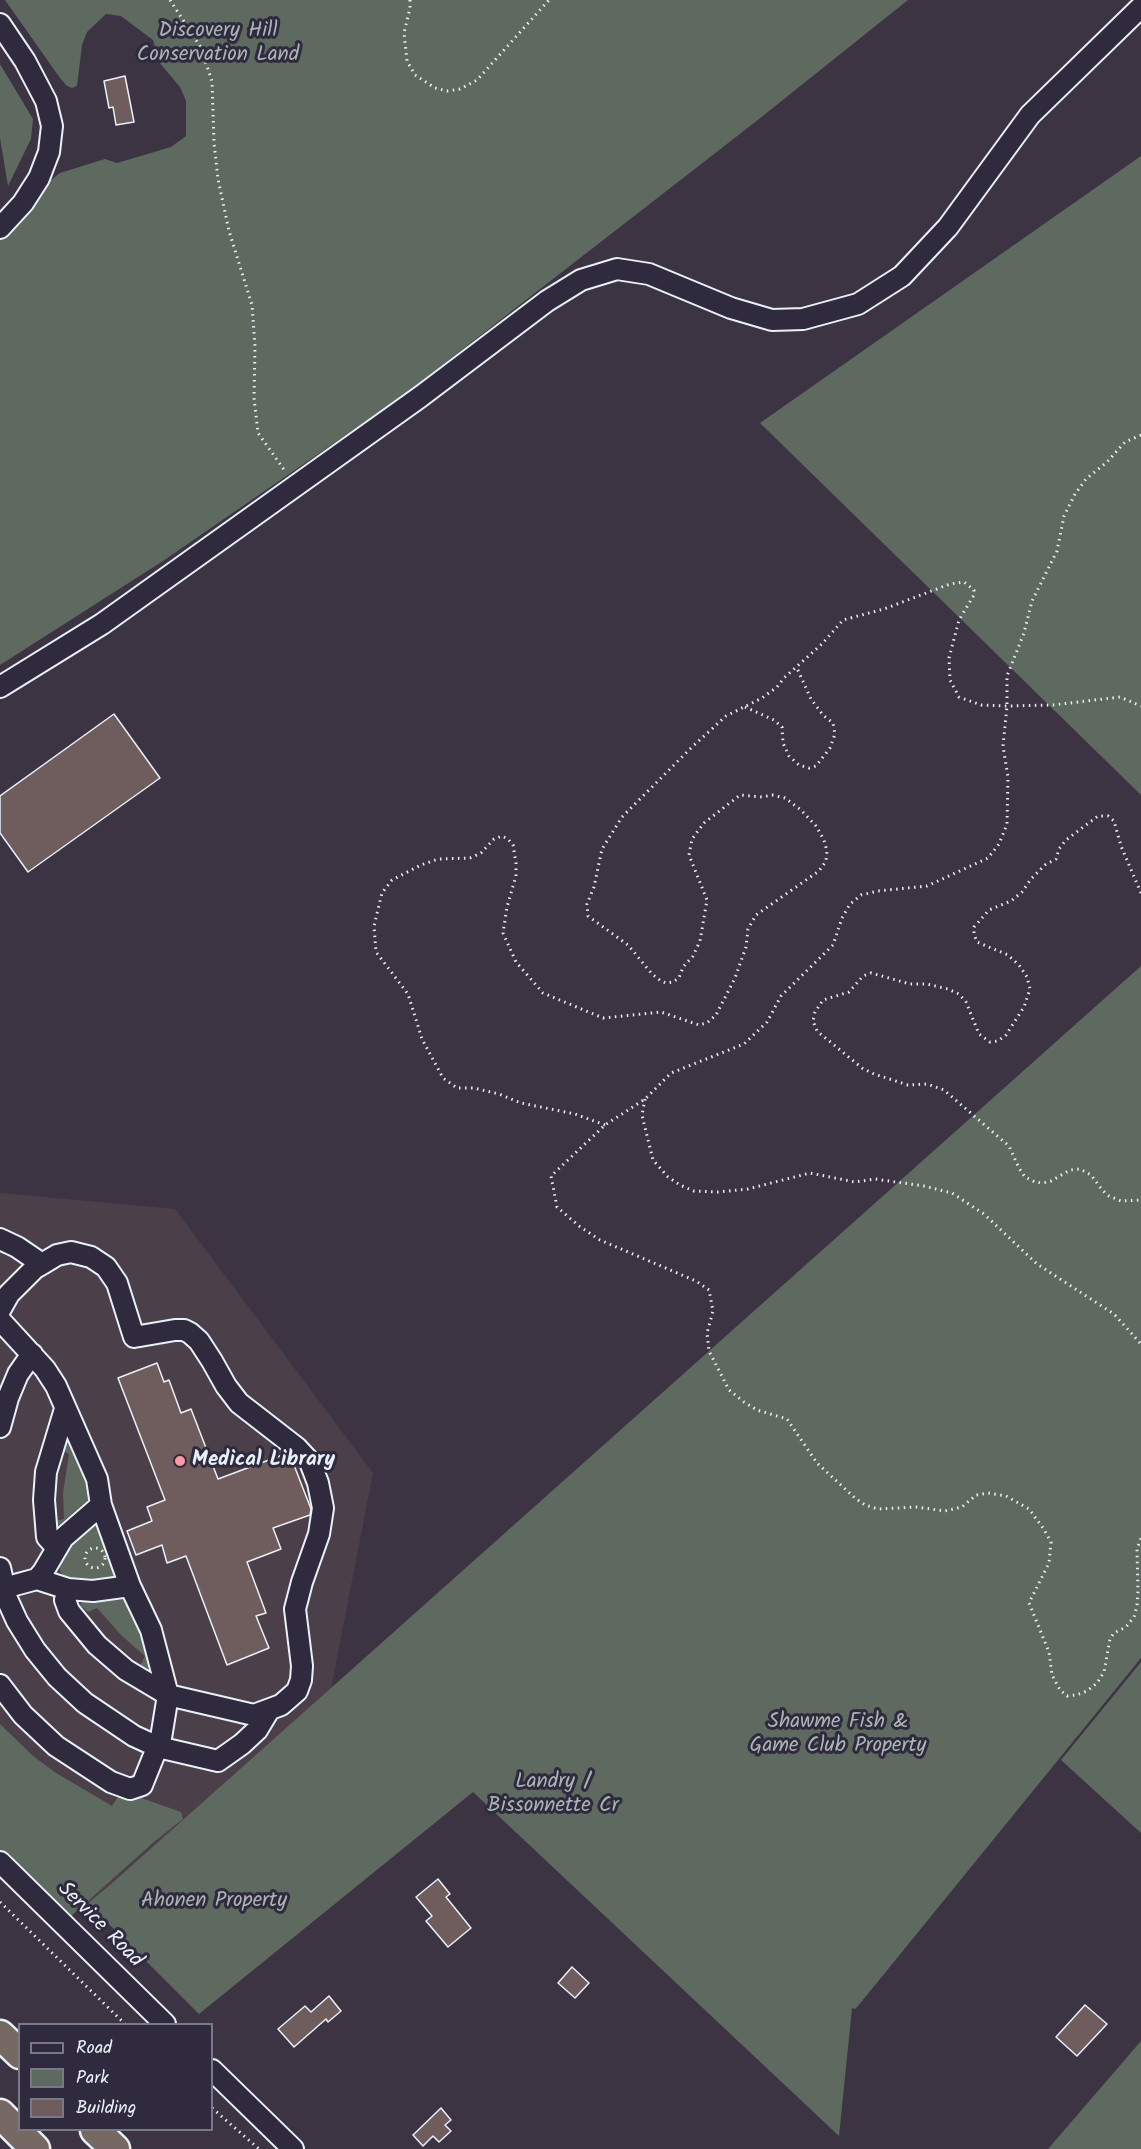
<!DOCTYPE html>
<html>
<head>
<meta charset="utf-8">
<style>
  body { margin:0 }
  #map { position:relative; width:1141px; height:2149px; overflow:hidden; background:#3c3443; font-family:Kalam,sans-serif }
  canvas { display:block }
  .legend { position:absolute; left:18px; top:2023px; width:195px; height:108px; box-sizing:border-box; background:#2f2a3d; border:2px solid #797a88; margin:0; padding:8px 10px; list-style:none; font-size:18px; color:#e8f1f8 }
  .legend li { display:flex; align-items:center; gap:12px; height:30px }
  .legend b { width:30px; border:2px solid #797a88 }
</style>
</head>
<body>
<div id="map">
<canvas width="1141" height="2149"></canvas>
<ul class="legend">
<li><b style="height:8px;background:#2f2a3d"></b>Road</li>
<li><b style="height:16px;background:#5e6a60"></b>Park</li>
<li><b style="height:16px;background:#6f5c5c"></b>Building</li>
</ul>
</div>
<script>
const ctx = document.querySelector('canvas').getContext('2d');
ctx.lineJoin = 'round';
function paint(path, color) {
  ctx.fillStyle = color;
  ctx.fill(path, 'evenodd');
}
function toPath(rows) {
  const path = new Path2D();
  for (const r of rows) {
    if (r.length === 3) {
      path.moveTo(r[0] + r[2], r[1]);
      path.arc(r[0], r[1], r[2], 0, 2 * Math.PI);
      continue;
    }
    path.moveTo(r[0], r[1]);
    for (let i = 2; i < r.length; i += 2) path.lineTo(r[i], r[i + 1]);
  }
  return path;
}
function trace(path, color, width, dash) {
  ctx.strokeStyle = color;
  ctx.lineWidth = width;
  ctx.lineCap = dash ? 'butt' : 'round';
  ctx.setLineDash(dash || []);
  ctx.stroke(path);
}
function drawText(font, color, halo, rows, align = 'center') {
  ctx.font = font + ' Kalam,sans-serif';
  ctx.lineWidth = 6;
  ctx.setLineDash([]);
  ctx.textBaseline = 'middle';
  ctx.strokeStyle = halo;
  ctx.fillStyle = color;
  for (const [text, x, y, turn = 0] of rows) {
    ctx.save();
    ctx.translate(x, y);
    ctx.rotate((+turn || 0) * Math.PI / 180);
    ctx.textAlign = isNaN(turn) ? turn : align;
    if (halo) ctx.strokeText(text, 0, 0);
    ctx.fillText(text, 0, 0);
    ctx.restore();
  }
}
const built = toPath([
  [0,1193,175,1209,373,1473,326,1714,88,1903,0,1818]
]);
const green = toPath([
  [5,0,908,0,754,123,401,397,163,561,0,665,0,240,25,217,51,180,60,173,105,159,117,163,171,147,186,136,186,101,180,87,159,62,153,40,121,16,106,14,87,32,82,45,77,86,72,88,67,86,60,78],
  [0,64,33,119,31,139,8,186,0,138],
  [1141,156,1141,795,760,423],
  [1141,966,1141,1658,858,2006,855,2009,852,2008,839,2136,473,1792,199,2014,88,1903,110,1885],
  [63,1439,71,1440,91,1493,90,1498,53,1530,52,1522,64,1519,63,1493,69,1454,59,1448],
  [98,1521,121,1574,112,1583,65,1579,60,1571,59,1562,74,1539],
  [129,1600,140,1623,151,1666,147,1669,140,1666,145,1656,122,1636,97,1608,88,1612,80,1605,83,1601],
  [1141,1662,1141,1833,1061,1760],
  [0,1724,33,1756,56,1773,112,1806,119,1795,141,1798,181,1812,183,1819,155,1841,69,1918,0,1850],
  [1141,2041,1141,2149,1048,2149]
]);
const building = toPath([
  [125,76,134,122,116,125,113,107,109,108,104,81,125,76],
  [114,714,160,778,28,872,0,833,0,796,114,714],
  [157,1363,164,1382,169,1380,181,1413,191,1409,218,1479,285,1454,292,1460,311,1509,310,1515,273,1528,281,1549,247,1562,266,1613,256,1616,269,1648,227,1665,186,1556,167,1563,162,1545,136,1555,127,1531,152,1521,147,1507,165,1500,118,1378,157,1363],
  [438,1879,450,1894,446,1897,471,1928,448,1947,426,1921,432,1916,416,1897,438,1879],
  [572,1967,589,1983,575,1998,558,1983,572,1967],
  [329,1996,341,2011,328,2022,326,2019,294,2047,278,2029,305,2006,311,2012,329,1996],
  [1085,2005,1107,2024,1077,2056,1056,2037,1085,2005],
  [441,2108,451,2120,445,2125,451,2131,439,2142,433,2136,423,2146,413,2135,441,2108]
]);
const path = toPath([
  [170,0,200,46,212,81,214,143,218,179,229,231,252,305,255,346,254,398,258,433,285,471],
  [410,0,410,8,404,33,407,61,415,75,435,88,447,91,460,89,477,80,549,0],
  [1141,435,1125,442,1107,462,1086,479,1075,494,1064,516,1057,551,1032,601,1024,633,1007,676,1007,706,1003,746,1008,777,1007,824,999,844,988,858,927,886,878,891,861,895,850,904,842,918,833,945,781,996,767,1022,744,1044,671,1073,645,1099,605,1125,551,1176,557,1207,579,1226,600,1240,696,1281,709,1290,713,1311,707,1333,709,1351,729,1390,744,1402,757,1410,787,1419,817,1463,855,1498,865,1505,878,1509,916,1507,945,1511,962,1507,976,1495,988,1493,1006,1496,1029,1509,1043,1528,1051,1542,1049,1563,1029,1603,1049,1652,1052,1675,1060,1690,1067,1696,1076,1695,1087,1691,1097,1683,1104,1672,1110,1639,1114,1633,1126,1627,1134,1617,1137,1606,1138,1591,1137,1549,1141,1538],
  [745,707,774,720,782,727,783,743,789,756,799,765,809,768,816,766,830,748,835,734,833,723,823,715,811,699,796,666],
  [1141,893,1121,846,1114,821,1108,816,1098,816,1066,840,1059,849,1056,859,1045,865,1031,879,1022,892,1011,901,989,910,974,927,974,934,977,942,1008,955,1019,965,1027,977,1030,989,1024,1007,1006,1035,998,1041,990,1042,979,1034,966,1002,959,994,948,989,927,984,910,984,871,973,863,976,849,992,823,1000,815,1012,813,1021,817,1031,862,1068,874,1074,908,1085,927,1084,944,1090,1009,1146,1019,1168,1025,1177,1035,1182,1043,1183,1051,1181,1070,1170,1080,1169,1091,1175,1103,1191,1109,1196,1121,1201,1141,1200],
  [645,1099,642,1115,653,1160,668,1177,680,1185,694,1191,718,1192,748,1189,810,1173,855,1182,875,1179,924,1186,952,1193,984,1214,1037,1264,1114,1314,1141,1344],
  [605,1125,575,1114,521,1103,499,1094,474,1088,457,1088,443,1078,422,1039,408,994,376,952,374,926,382,893,392,880,421,865,438,859,470,858,481,853,494,839,502,836,508,839,513,845,516,863,516,876,507,907,503,933,516,962,543,993,603,1018,661,1012,699,1025,707,1023,716,1015,735,978,746,947,748,929,756,915,819,871,826,861,827,851,824,840,816,826,801,810,785,798,772,795,762,797,740,795,704,823,692,839,689,855,707,900,700,941,693,956,683,967,679,978,673,982,666,983,661,981,652,974,628,945,588,916,587,904,594,887,602,849,622,817,691,748,726,716,762,698,777,687,784,678,822,644,843,620,884,609,950,584,964,582,974,590,974,595,959,620,949,658,950,680,959,697,981,705,1007,706,1053,705,1120,697,1141,706],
  [95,1558,10],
  [0,1902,125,2024],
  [212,2108,259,2149]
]);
const minor = toPath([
  [0,24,25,61,46,101,52,126,49,152,39,178,23,203,0,228],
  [0,687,102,624,420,397,547,301,581,280,617,269,649,274,731,308,772,320,803,319,858,304,902,276,948,227,1030,115,1141,7],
  [0,1239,17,1247,42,1264],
  [0,1310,9,1294,35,1268,42,1264,57,1255,71,1252,91,1257,106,1267,117,1283,134,1337,175,1330,184,1330,190,1333,199,1341,212,1361,226,1386,239,1403,297,1448,310,1462,318,1483,323,1508,319,1534,302,1582,295,1609,302,1666,301,1680,297,1691,281,1705,254,1715,168,1695,126,1670,97,1645,69,1611,65,1600,68,1589],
  [0,1320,45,1369,56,1386,97,1479,101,1505,130,1586,151,1630,168,1695,161,1738,142,1785,130,1789,111,1782,56,1746,23,1715,0,1685],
  [0,1427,8,1398,18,1374,32,1354],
  [56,1547,47,1537,44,1500,46,1472,65,1409],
  [0,1568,7,1599,17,1621,35,1650,57,1677,85,1703,134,1736,158,1747,218,1761,242,1744,257,1730,269,1710],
  [37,1579,43,1572,63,1538,101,1505],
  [0,1589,37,1579,68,1589,93,1591,130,1586],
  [0,1862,165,2024],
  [212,2070,293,2149]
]);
const highway = toPath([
  [0,2035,20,2054],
  [0,2114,35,2149],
  [95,2130,115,2149]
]);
const markers = [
  [180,1461,6,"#ff9aa2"]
];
const parkNames = [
  ["Discovery Hill",218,32],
  ["Conservation Land",218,56],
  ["Shawme Fish &",838,1723],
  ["Game Club Property",838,1747],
  ["Landry /",553,1783],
  ["Bissonnette Cr",553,1807],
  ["Ahonen Property",214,1902]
];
const poiNames = [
  ["Medical Library",192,1461]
];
const streetNames = [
  ["Service Road",99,1926,45]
];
paint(built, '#4b404a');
paint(green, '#5e6a60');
paint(building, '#6f5c5c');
trace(building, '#e8f1f8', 1.5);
trace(minor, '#e8f1f8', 24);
trace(highway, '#e8f1f8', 33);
trace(path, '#e8f1f8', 3, [1.5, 4.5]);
trace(minor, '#2f2a3d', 20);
trace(highway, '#766964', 28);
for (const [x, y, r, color] of markers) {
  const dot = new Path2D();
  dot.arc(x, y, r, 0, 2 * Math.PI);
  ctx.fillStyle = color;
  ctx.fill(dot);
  trace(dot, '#2f2a3d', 2);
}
drawText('21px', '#aab4b4', '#2f2a3d', parkNames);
drawText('bold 21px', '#e8f1f8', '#2f2a3d', poiNames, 'left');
drawText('21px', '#e8f1f8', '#2f2a3d', streetNames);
</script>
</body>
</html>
